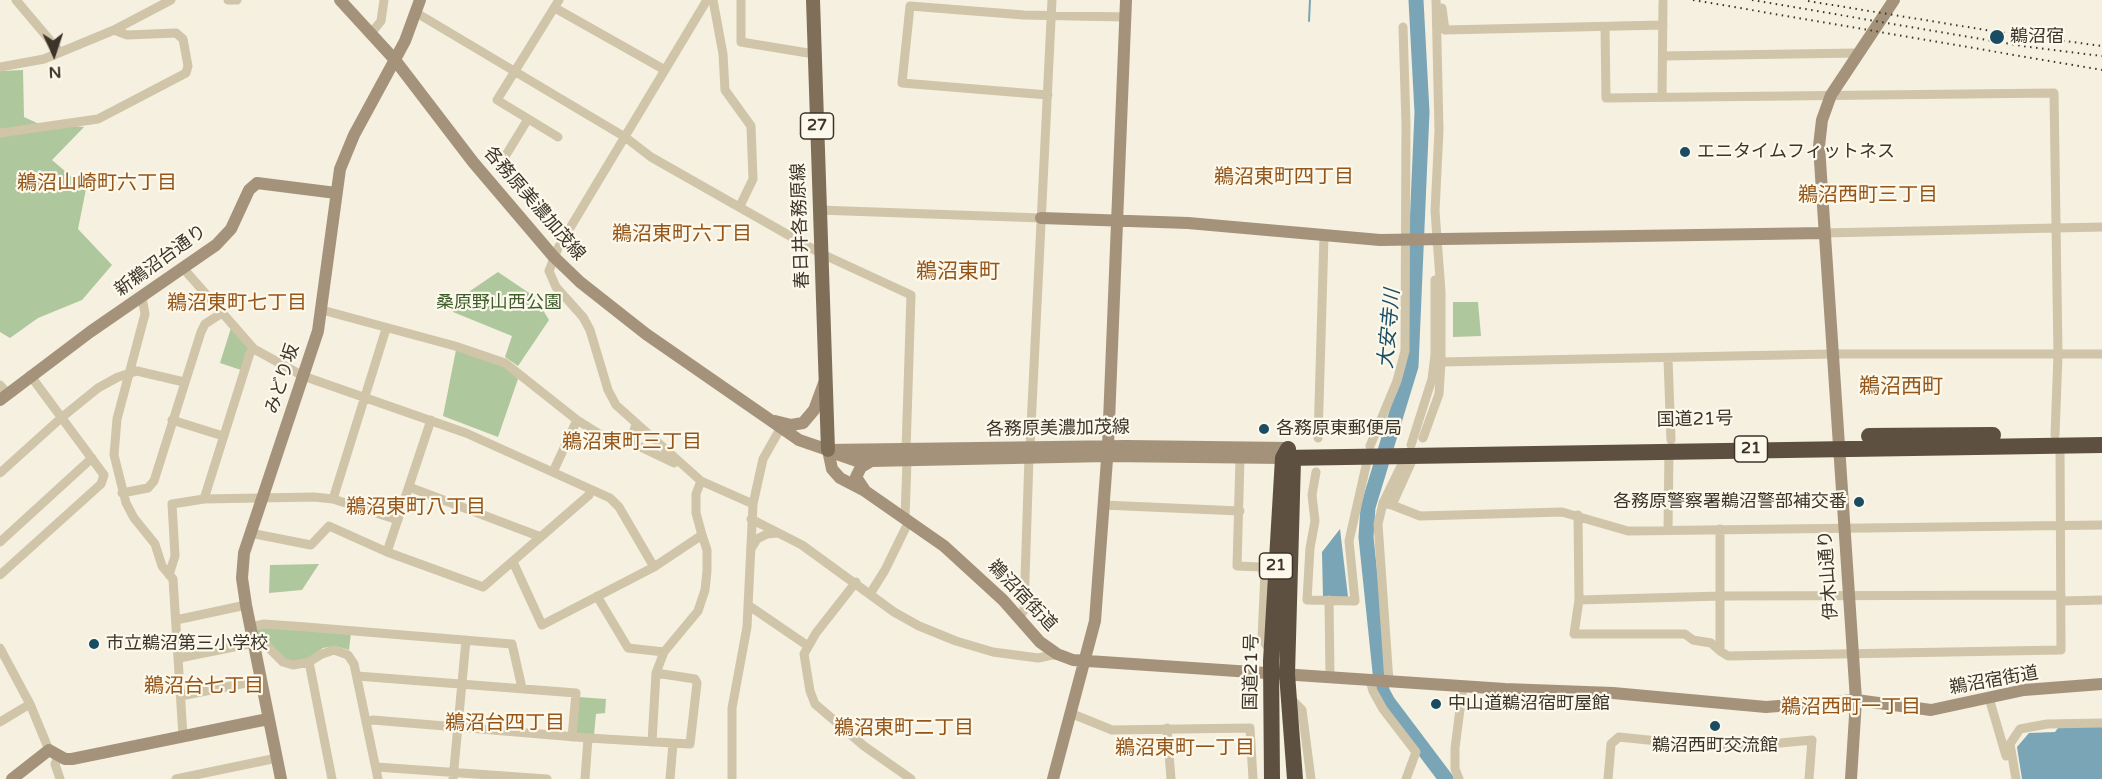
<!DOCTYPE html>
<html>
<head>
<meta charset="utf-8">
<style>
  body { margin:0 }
  #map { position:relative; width:2102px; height:779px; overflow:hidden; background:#f5f0df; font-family:"Varela Round",sans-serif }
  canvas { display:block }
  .north { position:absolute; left:24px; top:24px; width:60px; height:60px; -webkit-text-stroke:4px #fcf9ec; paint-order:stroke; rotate:177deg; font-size:16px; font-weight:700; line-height:24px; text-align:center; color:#3c3429 }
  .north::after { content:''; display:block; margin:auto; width:21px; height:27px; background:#3c3429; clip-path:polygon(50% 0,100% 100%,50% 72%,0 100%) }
</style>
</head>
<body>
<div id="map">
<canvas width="2102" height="779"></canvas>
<div class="north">N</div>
</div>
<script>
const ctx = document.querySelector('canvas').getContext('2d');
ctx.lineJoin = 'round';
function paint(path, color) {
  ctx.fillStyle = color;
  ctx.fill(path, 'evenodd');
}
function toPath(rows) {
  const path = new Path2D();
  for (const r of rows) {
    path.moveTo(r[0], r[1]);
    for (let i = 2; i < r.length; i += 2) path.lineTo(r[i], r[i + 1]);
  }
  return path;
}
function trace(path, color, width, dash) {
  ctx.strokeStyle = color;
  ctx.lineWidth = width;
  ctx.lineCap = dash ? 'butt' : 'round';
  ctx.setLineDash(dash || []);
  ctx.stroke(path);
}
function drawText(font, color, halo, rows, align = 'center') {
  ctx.font = font + ' "Varela Round","Noto Sans JP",sans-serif';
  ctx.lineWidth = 4.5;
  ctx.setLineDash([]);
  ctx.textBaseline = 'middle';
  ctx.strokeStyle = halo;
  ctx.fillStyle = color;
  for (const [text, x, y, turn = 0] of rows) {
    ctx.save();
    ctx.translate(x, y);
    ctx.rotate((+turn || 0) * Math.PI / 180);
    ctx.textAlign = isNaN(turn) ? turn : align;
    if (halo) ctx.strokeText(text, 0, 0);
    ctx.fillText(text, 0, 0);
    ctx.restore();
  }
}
const green = toPath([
  [23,70,24,117,37,123,84,127,52,160,86,189,78,229,112,265,82,300,38,318,10,338,0,332,0,71],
  [498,272,535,297,549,320,518,366,505,357,512,336,453,312,470,291],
  [1453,302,1478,302,1481,336,1453,337],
  [231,328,249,348,241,370,220,363],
  [456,350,505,366,518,379,498,437,443,416],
  [319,564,302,590,269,593,270,565],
  [264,627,351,633,349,650,335,646,323,648,308,658,295,662,286,660,258,640,255,629],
  [578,697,606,699,605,713,596,714,594,735,575,734]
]);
const water = toPath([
  [1340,529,1348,597,1323,598,1322,552],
  [2102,726,2102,779,2022,779,2017,747,2029,733,2055,732,2058,728]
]);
const stream = toPath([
  [1309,21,1310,0]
]);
const river = toPath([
  [1416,0,1422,112,1411,366,1368,507,1366,537,1382,691,1388,702,1446,779]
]);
const street = toPath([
  [16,0,59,51],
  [228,0,237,0],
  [707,0,558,248,549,271,556,287,583,317,590,330,608,390,616,405,701,481,753,504],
  [713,0,723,54,725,90,751,126,753,179,740,206],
  [741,0,741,42,814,54],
  [555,8,665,70],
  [1442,8,1445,30,1663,25],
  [415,12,625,137,651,157,820,253,911,295,906,450],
  [1605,27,1606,98,2054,93,2058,355,2055,435],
  [372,32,381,21,384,0],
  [1663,56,1857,53],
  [0,67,44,59,114,30,171,0],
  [1048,95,902,83,910,6,1024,15,1125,17],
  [1662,97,1663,2],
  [0,133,98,119,186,73,188,66,183,39,176,33,127,35,114,30],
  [558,137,497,100,559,0],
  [506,155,528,119],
  [819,210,1041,218],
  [1824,233,2102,227],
  [183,268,254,349,303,376,466,433,610,498,619,507,654,567],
  [142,297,145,314,117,419,114,455,126,503,134,518,155,544,162,566,173,579,183,736],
  [322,310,455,346,505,363,577,420,553,472],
  [1668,359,1671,440],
  [1441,362,1831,354,2102,354],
  [0,385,7,393],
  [172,420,223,436],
  [577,420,601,435,622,438,632,437,636,424],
  [1318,438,1324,237],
  [1423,438,1439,394,1441,362,1441,292,1435,211,1439,130,1436,0],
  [624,439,674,463],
  [1411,445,1432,379,1435,355,1435,280],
  [1370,446,1397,381,1405,351,1406,124,1403,27],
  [1030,447,1052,0],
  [1240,458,1237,566,1260,567,1265,572,1262,639,1270,650],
  [1316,472,1312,495,1315,521,1310,548,1307,600,1355,601,1349,541,1368,457],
  [0,473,61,418,98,388,118,377,137,371,184,382],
  [409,487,541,537],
  [122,493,148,488,154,481,201,332,205,324,222,313],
  [204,499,250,353,254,349],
  [333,499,386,329],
  [1383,503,1406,456],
  [1103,505,1240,511],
  [1392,505,1420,516,1562,512,1628,531,2102,525],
  [1578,515,1579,600,1574,634,1685,634,1693,640,1711,643,1720,651],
  [905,518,907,460],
  [751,519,802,545,894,612,919,626,956,641,993,652,1038,658,1057,654],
  [1720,529,1720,651,1728,656,2061,650,2060,445],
  [1668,530,1669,450],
  [250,533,311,545,329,526,387,552,483,587,589,495,590,490],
  [0,542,92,458],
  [751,549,757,539,767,534,778,533],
  [387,552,431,420],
  [513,562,542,625,654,567,702,535,696,513,696,494,701,481],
  [0,575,101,484,104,475,30,375],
  [169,575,175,556,172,504,204,499,314,497,333,499,398,520],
  [856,582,816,633,804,654,810,691,815,704,835,721,864,746,911,779],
  [870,594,885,570,909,521],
  [597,596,628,648,664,652],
  [1329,600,1330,677],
  [1579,600,1721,596,2061,595],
  [2061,601,2102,600],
  [748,605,808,646],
  [1019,618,1024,610,1029,457],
  [176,620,246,605],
  [251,627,264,624,306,627,512,644,522,688],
  [0,648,30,704,49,750],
  [179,658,254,643,266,645,283,662,293,665,309,662],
  [656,673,664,652,698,611,705,590,707,571,707,550,702,535],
  [357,676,576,693,572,737],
  [1370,680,1373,691,1383,709,1416,752,1406,779],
  [1389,682,1378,524,1383,503,1392,505,1411,463],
  [181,696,261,680],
  [1289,697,1302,710,1311,779],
  [1989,698,2006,756],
  [1070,713,1112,730,1250,728,1253,779],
  [0,722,30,704],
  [366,722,373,720,588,738,690,744,697,683,695,679,656,673,652,742],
  [1167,728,1171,779],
  [58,756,55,764,60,779],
  [376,767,547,779],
  [176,779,277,758],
  [332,779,309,662,322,654,334,650,348,655,354,664,378,779],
  [453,779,466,640],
  [585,779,588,738],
  [670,779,673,743],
  [732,779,732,708,747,627,753,504,763,459,780,429],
  [1459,779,1455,769,1455,748,1463,686],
  [1608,779,1611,744,1619,737,1706,746,1759,745,1812,740,1809,779],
  [2016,779,2010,744,2020,729,2047,724,2102,723]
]);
const secondary = toPath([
  [340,0,395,60,473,162,553,256,580,282,646,334,799,440,828,450,1126,446,1289,448],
  [1041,218,1188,223,1380,240,1824,233],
  [0,400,90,332,216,245,231,229,249,190,257,183,336,193],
  [775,421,791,425,803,423,814,410,824,383],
  [828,450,832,469,840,478,865,491,944,546,1003,600,1040,642,1057,654,1073,660,1505,689,1613,693,1766,707,1856,700,1931,710,2024,690,2102,684],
  [834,453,857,461,871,461,1107,456,1283,458],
  [864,489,856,477,861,467,871,461],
  [12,779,49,750,65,759,72,759,268,719],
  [281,779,246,605,242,578,244,553,318,331,340,169,354,135,405,41,420,0],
  [1053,779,1095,621,1108,446,1126,0],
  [1851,779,1856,700,1819,146,1822,120,1831,95,1894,0]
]);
const primary = toPath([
  [813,0,828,450]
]);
const highway = toPath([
  [1869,436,1993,435],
  [1283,458,2102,445],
  [1293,460,1287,674,1295,779],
  [1272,779,1271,661,1283,458,1288,449]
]);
const rail = toPath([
  [1693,0,2102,70],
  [1752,0,2022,46,2102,56],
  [1808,1,1998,32,2102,46]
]);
const markers = [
  [1997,37,8,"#1a4c63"],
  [1685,152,6,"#1a4c63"],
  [1264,429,6,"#1a4c63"],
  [1859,502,6,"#1a4c63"],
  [94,644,6,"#1a4c63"],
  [1436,704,6,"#1a4c63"],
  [1715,726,6,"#1a4c63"]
];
const shields = [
  [817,126,33],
  [1751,449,33],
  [1276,566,33]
];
const shieldNames = [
  ["27",817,126],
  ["21",1751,449],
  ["21",1276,566]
];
const poiNames = [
  ["鵜沼宿",2010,37],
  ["エニタイムフィットネス",1697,152],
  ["各務原東郵便局",1276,429],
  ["各務原警察署鵜沼警部補交番",1847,502,"right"],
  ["市立鵜沼第三小学校",106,644],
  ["中山道鵜沼宿町屋館",1448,704],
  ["鵜沼西町交流館",1715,746,"center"]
];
const streetNames = [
  ["各務原美濃加茂線",534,204,49],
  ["春日井各務原線",801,226,-92],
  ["新鵜沼台通り",161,261,-36],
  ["みどり坂",283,379,-72],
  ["国道21号",1695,420,-1],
  ["各務原美濃加茂線",1058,429,-1],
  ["伊木山通り",1829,575,-94],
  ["鵜沼宿街道",1022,596,46],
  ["国道21号",1252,672,-89],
  ["鵜沼宿街道",1994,681,-10]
];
const parkNames = [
  ["桑原野山西公園",499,303]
];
const neighbourhoodNames = [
  ["鵜沼東町四丁目",1284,178],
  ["鵜沼山崎町六丁目",97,184],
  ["鵜沼西町三丁目",1868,196],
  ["鵜沼東町六丁目",682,235],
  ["鵜沼東町七丁目",237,304],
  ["鵜沼東町三丁目",632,443],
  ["鵜沼東町八丁目",416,508],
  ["鵜沼台七丁目",204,687],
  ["鵜沼西町一丁目",1851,708],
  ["鵜沼台四丁目",505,724],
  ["鵜沼東町二丁目",904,729],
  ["鵜沼東町一丁目",1185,749]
];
const waterNames = [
  ["大安寺川",1390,329,-85]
];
const quarterNames = [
  ["鵜沼東町",958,272],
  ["鵜沼西町",1901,387]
];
paint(green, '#aec79d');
paint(water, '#7aa5b6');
trace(stream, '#7aa5b6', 2);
trace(river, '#7aa5b6', 15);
trace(street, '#d0c4a9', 9);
trace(secondary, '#a4937a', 12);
trace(primary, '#7f6f59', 14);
trace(highway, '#5e5040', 16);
trace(rail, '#3c3429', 2, [1.5, 4.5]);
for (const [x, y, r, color] of markers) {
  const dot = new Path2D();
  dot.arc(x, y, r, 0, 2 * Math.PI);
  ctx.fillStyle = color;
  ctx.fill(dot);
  trace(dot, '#fcf9ec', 2);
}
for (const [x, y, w] of shields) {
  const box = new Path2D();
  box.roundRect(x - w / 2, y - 13, w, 26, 4.5);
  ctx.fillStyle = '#fcf9ec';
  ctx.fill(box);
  trace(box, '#3c3429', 1.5);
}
drawText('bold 16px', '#3c3429', null, shieldNames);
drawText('18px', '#3c3429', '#fcf9ec', poiNames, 'left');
drawText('18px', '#3c3429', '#fcf9ec', streetNames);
drawText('18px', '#3e5d2a', '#fcf9ec', parkNames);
drawText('20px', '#945519', '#fcf9ec', neighbourhoodNames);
drawText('italic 20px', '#1a4c63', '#fcf9ec', waterNames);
drawText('21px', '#945519', '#fcf9ec', quarterNames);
</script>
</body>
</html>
